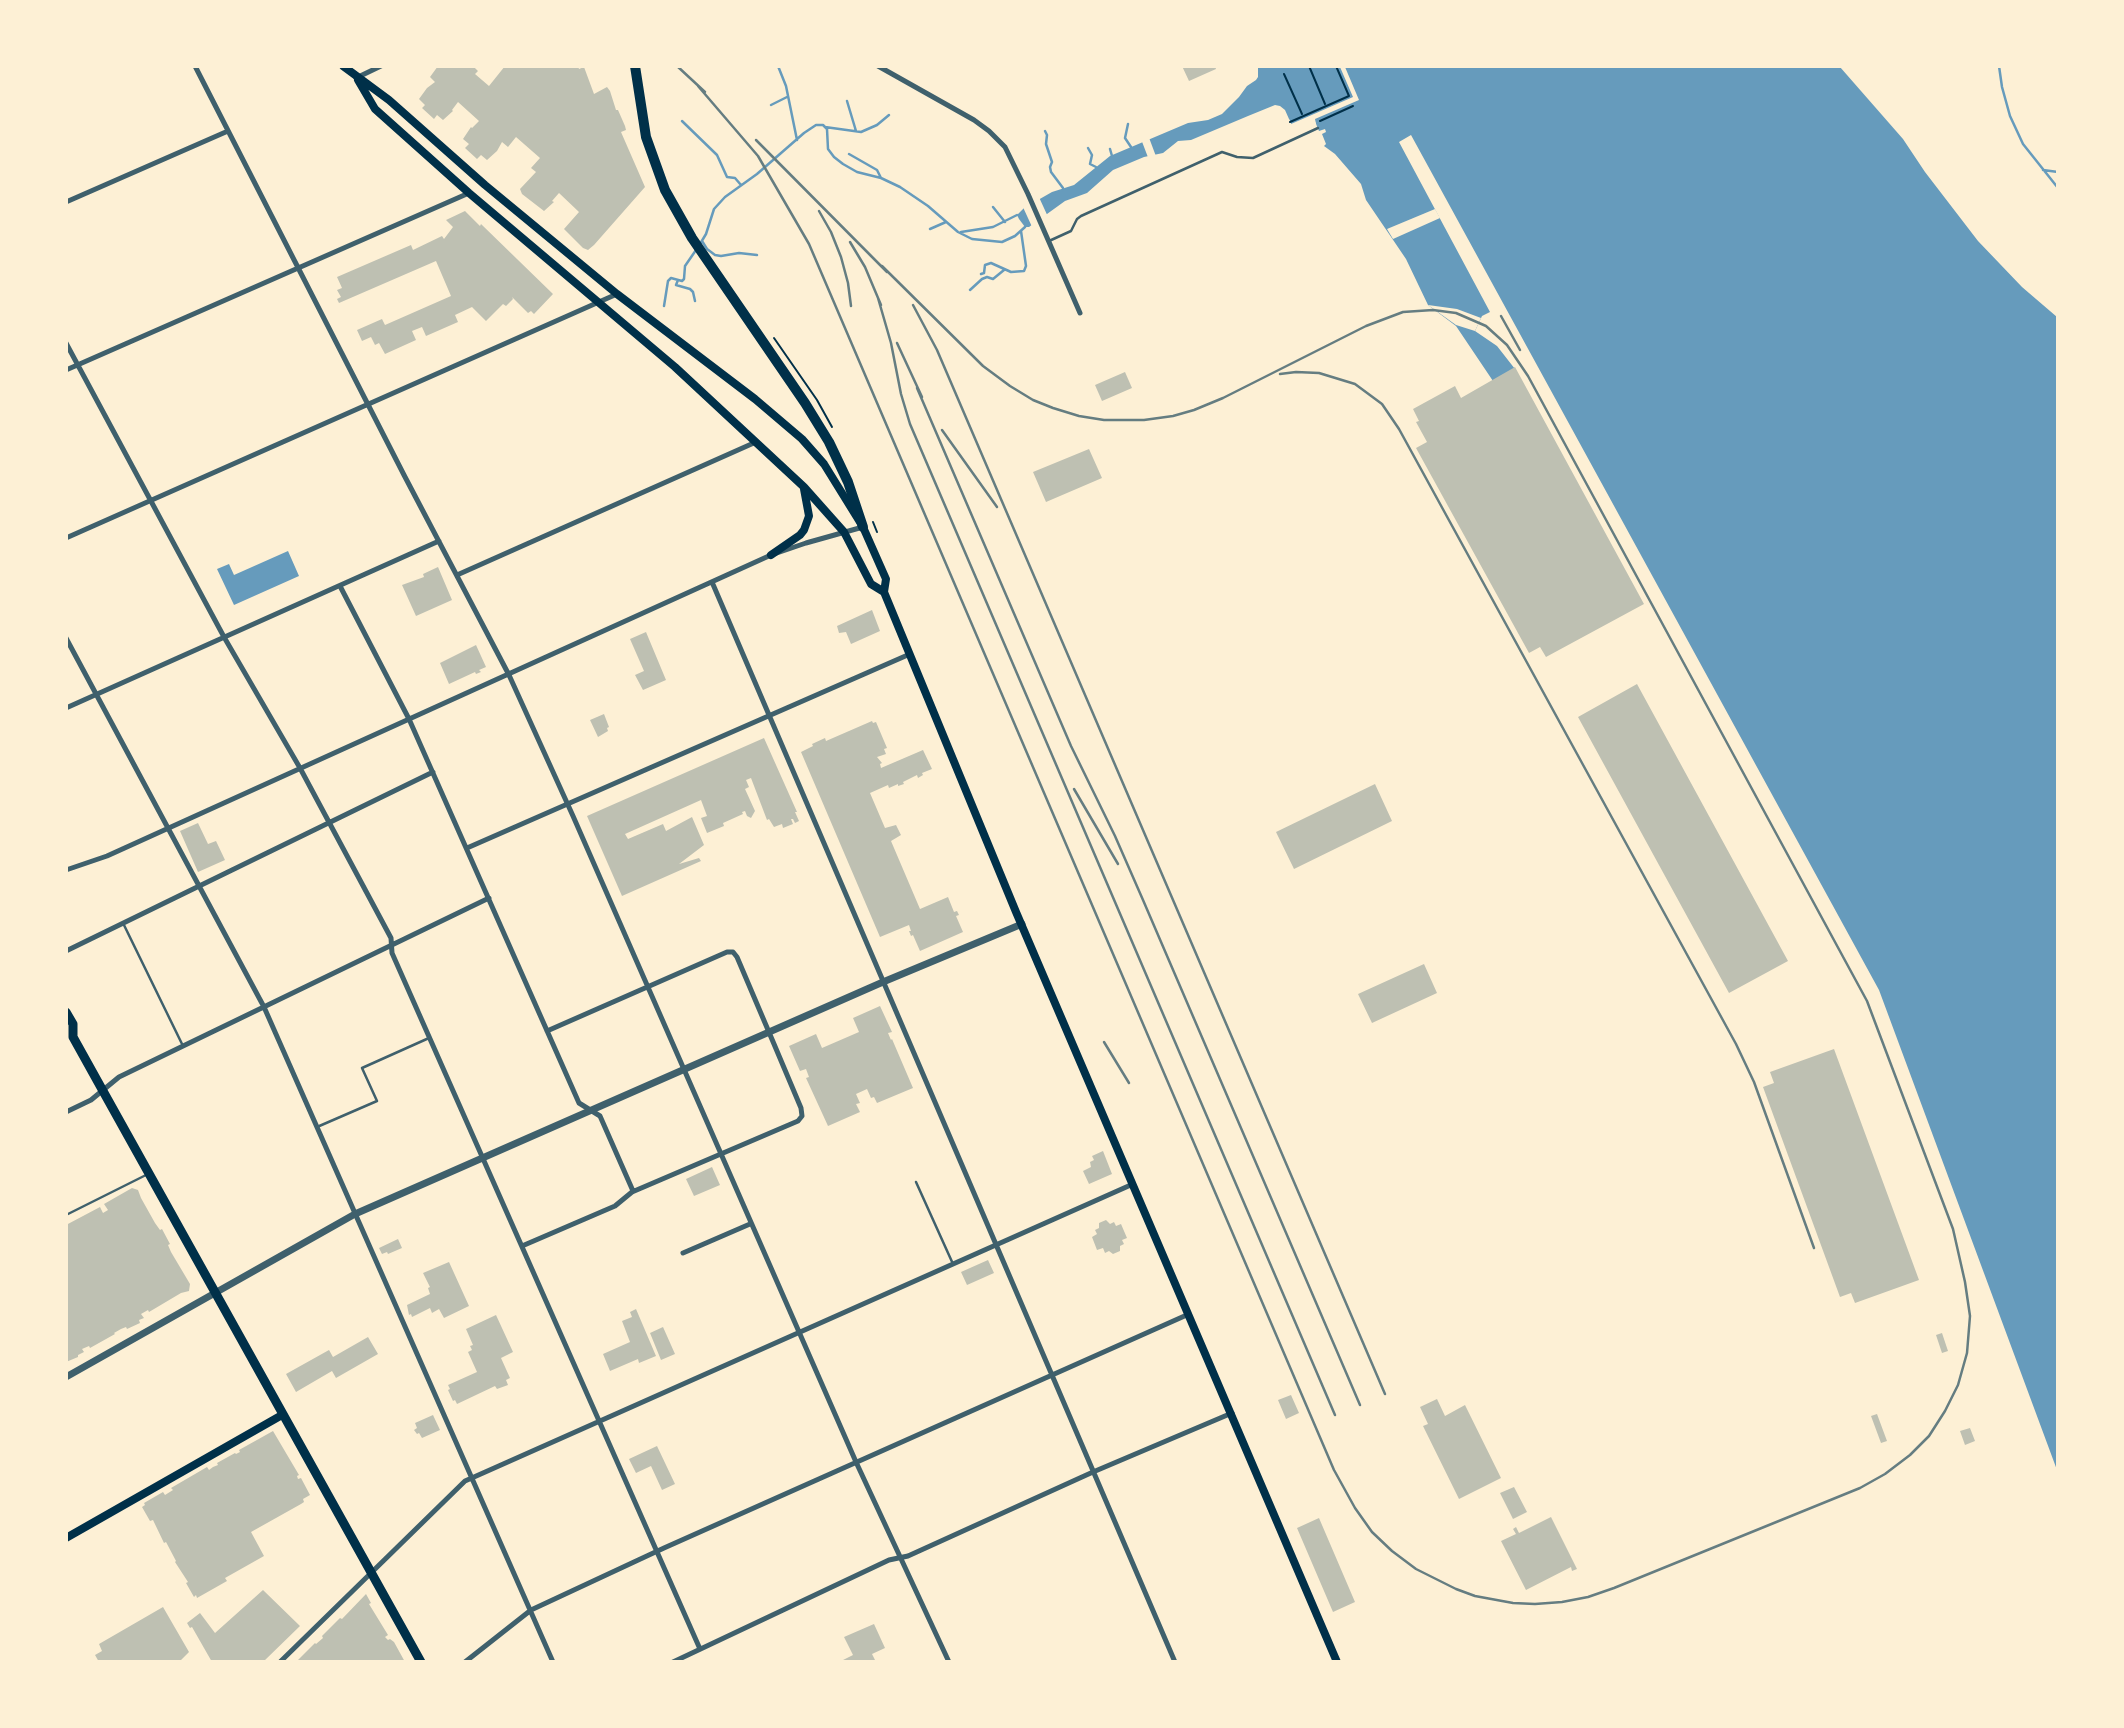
<!DOCTYPE html>
<html>
<head>
<meta charset="utf-8">
<style>
  body { margin:0 }
  #map { position:relative; width:2124px; height:1728px; overflow:hidden; background:#fdf0d5; font-family:"Source Serif 4",serif }
  canvas { display:block }
  .frame { position:absolute; inset:0; border:68px solid #fdf0d5; pointer-events:none }
</style>
</head>
<body>
<div id="map">
<canvas width="2124" height="1728"></canvas>
<div class="frame"></div>
</div>
<script>
const ctx = document.querySelector('canvas').getContext('2d');
ctx.lineJoin = 'round';
function paint(path, color) {
  ctx.fillStyle = color;
  ctx.fill(path, 'evenodd');
}
function toPath(rows) {
  const path = new Path2D();
  for (const r of rows) {
    path.moveTo(r[0], r[1]);
    for (let i = 2; i < r.length; i += 2) path.lineTo(r[i], r[i + 1]);
  }
  return path;
}
function trace(path, color, width, dash) {
  ctx.strokeStyle = color;
  ctx.lineWidth = width;
  ctx.lineCap = dash ? 'butt' : 'round';
  ctx.setLineDash(dash || []);
  ctx.stroke(path);
}
const water = toPath([
  [1258,67,1840,67,1903,139,1925,172,1978,241,2022,287,2057,317,2057,1470,1879,990,1411,135,1399,142,1490,312,1482,316,1475,331,1497,346,1515,369,1493,381,1456,326,1428,305,1406,259,1366,200,1361,184,1335,154,1324,146,1326,144,1322,134,1326,132,1325,129,1319,131,1314,119,1293,128,1285,110,1280,106,1275,105,1248,116,1191,140,1178,141,1163,153,1144,157,1113,170,1087,193,1065,201,1029,227,1025,227,1019,219,1017,215,1024,208,1052,192,1074,185,1110,156,1188,123,1208,120,1222,114,1239,97,1247,86,1256,80,1258,77],
  [288,551,299,576,234,605,217,569,229,564,234,575]
]);
const pier = toPath([
  [1340,67,1345,67,1359,100,1315,119,1316,124,1291,132,1286,120,1289,119,1291,124,1353,97],
  [1148,135,1157,159,1149,160,1141,139],
  [1038,195,1049,219,1033,229,1022,205],
  [1435,209,1440,218,1393,239,1387,229],
  [1428,305,1457,309,1481,318,1475,331,1456,325]
]);
const stream = toPath([
  [778,66,786,86,797,140],
  [1999,66,2002,87,2010,116,2023,144,2058,188],
  [847,101,856,131],
  [771,105,787,97],
  [682,121,717,155,727,177,735,178,741,185],
  [1128,124,1125,138,1131,147],
  [825,127,861,132,877,125,889,115],
  [1045,131,1047,135,1046,144,1052,162,1050,167,1051,172,1063,188],
  [1088,148,1092,155,1090,164,1096,167],
  [1110,149,1112,156],
  [849,154,877,170,881,178],
  [2043,170,2058,172],
  [993,207,1005,222],
  [930,229,946,222],
  [961,232,993,227,1017,215],
  [702,241,707,249,715,255,721,256,739,253,757,255],
  [700,244,706,234,714,209,725,197,757,174,804,133,816,125,823,125,827,129,828,149,834,157,843,164,857,172,881,178,900,187,928,206,958,232,972,239,1002,242,1015,236,1025,227],
  [981,274,984,273,985,265,991,263,1011,272,1024,271,1026,266,1021,231],
  [678,280,676,285,690,289,693,292,695,301],
  [970,290,982,279,987,277,993,279,1004,270],
  [664,306,668,281,671,278,682,281,684,279,685,266,696,250]
]);
const building = toPath([
  [438,66,473,66,478,71,475,74,489,86,505,66,578,66,579,69,584,67,594,94,607,87,610,91,616,110,618,110,625,126,626,130,621,132,645,187,594,245,588,250,583,248,564,229,579,212,559,193,552,201,554,202,544,211,522,194,520,189,536,172,531,168,540,158,516,137,508,147,502,142,497,151,487,160,481,155,477,159,465,148,469,144,463,139,471,127,472,128,479,121,458,102,452,110,453,111,443,120,437,115,434,119,422,108,425,105,419,99,427,88,435,82,430,77],
  [1182,66,1215,66,1216,69,1189,81],
  [465,211,480,226,481,224,553,294,534,314,531,311,528,313,512,297,513,299,506,306,503,304,486,321,472,307,455,315,458,322,426,336,422,327,412,331,416,340,385,354,379,343,375,345,371,337,362,341,357,330,382,319,385,325,451,296,436,261,339,303,337,299,341,297,337,290,342,288,337,277,411,245,413,250,442,236,444,239,453,227,446,220],
  [1515,367,1644,604,1546,657,1540,647,1529,653,1416,448,1427,442,1416,422,1419,421,1413,409,1455,386,1461,398],
  [1125,372,1132,388,1102,401,1095,385],
  [1089,449,1102,478,1046,502,1033,472],
  [438,567,452,600,416,616,402,585,424,577,423,574],
  [872,610,880,631,851,644,846,632,839,633,837,626],
  [646,632,666,680,643,690,635,675,644,671,630,639],
  [476,645,486,667,479,670,481,672,476,674,475,672,449,684,440,663],
  [1637,684,1788,961,1729,993,1578,717],
  [604,714,609,727,607,728,608,731,598,737,590,720],
  [872,721,873,723,876,722,887,748,884,749,886,754,877,757,882,763,880,764,881,768,923,750,932,769,922,773,923,775,918,778,917,775,903,782,904,784,898,786,898,784,889,788,888,785,870,793,885,828,896,825,901,835,891,841,920,909,948,897,954,912,957,911,959,915,956,916,963,932,920,951,913,935,911,936,909,931,911,931,909,925,880,937,801,752,813,746,812,744,825,738,826,741],
  [764,738,797,812,795,812,799,821,795,823,793,819,791,819,793,824,783,828,782,824,774,827,769,819,767,820,751,778,746,780,749,787,745,789,755,811,751,818,747,816,745,811,742,812,743,814,723,823,724,826,707,833,701,818,707,816,701,800,625,834,628,839,663,824,666,831,692,817,704,845,679,864,699,858,701,861,622,896,587,816],
  [1375,784,1392,821,1294,869,1276,832],
  [198,823,208,844,216,841,225,860,198,872,180,831],
  [1424,964,1437,993,1372,1023,1358,994],
  [880,1006,892,1032,888,1033,891,1040,892,1039,913,1088,877,1103,874,1097,871,1098,867,1089,856,1094,860,1103,856,1104,860,1112,828,1126,806,1078,809,1077,806,1069,800,1071,789,1046,816,1034,822,1048,859,1032,853,1018],
  [1834,1049,1919,1280,1855,1303,1851,1293,1840,1297,1763,1087,1774,1083,1770,1072],
  [1103,1151,1112,1174,1089,1184,1083,1171,1091,1167,1090,1162,1094,1160,1092,1156],
  [712,1167,720,1185,694,1196,686,1179],
  [132,1188,138,1190,141,1198,155,1223,160,1230,162,1229,170,1244,168,1245,171,1252,190,1284,189,1291,181,1293,149,1312,148,1310,141,1314,144,1318,139,1320,140,1323,127,1329,126,1327,121,1329,114,1333,115,1334,90,1348,89,1346,82,1349,84,1352,78,1355,78,1357,66,1362,66,1225,100,1207,103,1213,108,1210,104,1204],
  [1106,1220,1110,1224,1114,1222,1116,1226,1121,1224,1127,1238,1122,1240,1124,1244,1120,1246,1120,1251,1113,1254,1109,1251,1105,1253,1103,1248,1097,1250,1092,1237,1097,1234,1095,1230,1099,1228,1099,1223],
  [398,1239,402,1248,388,1254,387,1252,382,1254,379,1248],
  [988,1260,994,1273,967,1285,961,1272],
  [449,1262,469,1306,444,1318,439,1309,432,1313,430,1308,412,1317,411,1314,409,1315,407,1305,430,1294,428,1288,430,1287,423,1273],
  [636,1309,656,1356,639,1363,638,1359,610,1371,603,1354,630,1342,622,1321,632,1317,630,1312],
  [496,1315,513,1352,501,1358,510,1378,506,1380,508,1385,497,1389,495,1386,457,1404,455,1400,453,1401,448,1390,450,1389,448,1385,477,1372,468,1352,472,1350,470,1346,473,1345,466,1329],
  [663,1327,675,1354,661,1360,650,1333],
  [1942,1333,1948,1351,1942,1353,1936,1335],
  [368,1337,378,1354,336,1378,332,1371,296,1392,286,1374,329,1350,333,1357],
  [1291,1395,1299,1413,1286,1419,1278,1400],
  [1437,1399,1445,1416,1465,1405,1501,1478,1459,1499,1423,1426,1428,1424,1420,1407],
  [1877,1414,1887,1441,1881,1443,1871,1416],
  [433,1415,440,1430,422,1438,419,1433,417,1434,414,1430,417,1428,415,1423],
  [1970,1428,1975,1441,1965,1445,1960,1431],
  [273,1431,299,1475,297,1476,298,1479,301,1478,310,1495,303,1499,304,1502,301,1504,251,1532,264,1556,225,1578,227,1581,197,1598,196,1595,194,1597,186,1583,188,1582,175,1562,176,1561,166,1542,164,1543,153,1520,150,1521,142,1507,145,1505,144,1503,163,1492,165,1495,173,1490,171,1488,207,1467,209,1470,213,1467,218,1465,217,1463,235,1453,236,1454,240,1452,239,1450],
  [657,1446,675,1484,662,1490,651,1466,636,1473,629,1459],
  [1514,1487,1527,1512,1513,1519,1500,1493],
  [1551,1517,1577,1569,1572,1571,1571,1567,1526,1590,1501,1541,1516,1534,1513,1529,1516,1527,1519,1533],
  [1319,1518,1355,1602,1333,1612,1297,1528],
  [263,1590,300,1626,263,1662,212,1662,192,1627,190,1628,187,1623,200,1613,215,1633],
  [366,1594,371,1603,369,1604,388,1635,385,1637,388,1640,390,1639,394,1642,405,1662,296,1662,315,1643,316,1644,323,1638,322,1636,340,1618,342,1619],
  [163,1607,189,1652,179,1662,99,1662,95,1655,102,1651,99,1644],
  [874,1624,885,1648,872,1654,876,1662,839,1662,853,1655,844,1637]
]);
const path = toPath([
  [1309,66,1325,104],
  [1284,74,1302,114],
  [1320,121,1353,106],
  [1290,122,1349,96,1336,66],
  [774,338,817,400,832,427],
  [873,522,877,532]
]);
const service = toPath([
  [1049,241,1071,231,1077,219,1081,216,1222,152,1237,157,1253,158,1318,128],
  [123,923,183,1046],
  [317,1127,377,1101,362,1068,429,1038],
  [916,1182,953,1264],
  [66,1215,146,1175]
]);
const minor = toPath([
  [195,66,404,475,509,675,573,816,856,1462,949,1662],
  [878,66,974,120,989,131,1005,147,1028,194,1080,313],
  [356,78,381,66],
  [66,202,228,131],
  [66,343,224,637,300,768,391,938,392,953,700,1649],
  [66,370,469,193],
  [66,538,617,294],
  [457,575,756,442],
  [712,582,1175,1662],
  [340,586,409,719,579,1103,600,1116,633,1191],
  [66,638,264,1007,553,1662],
  [66,708,439,541],
  [467,848,910,654],
  [66,870,107,856,771,555,806,543,863,527],
  [66,951,433,772],
  [66,1112,91,1100,119,1077,489,898],
  [522,1246,615,1206,632,1192,798,1121,802,1116,801,1108,774,1044,737,957,733,952,727,952,547,1031],
  [683,1253,750,1224],
  [280,1662,465,1481,1133,1184],
  [465,1662,531,1610,664,1548,1189,1314],
  [673,1662,889,1560,908,1556,1093,1472,1232,1413]
]);
const tertiary = toPath([
  [66,1377,355,1214,883,982,1022,924]
]);
const secondary = toPath([
  [343,66,389,100,485,185,617,294,755,399,802,439,824,464,863,527,886,579,884,592],
  [358,80,375,109,469,193,675,367,804,487,844,532,871,584,884,592],
  [771,555,800,535,804,530,809,516,804,489],
  [884,592,1016,912,1337,1662],
  [66,1538,282,1415]
]);
const primary = toPath([
  [66,1012,73,1024,73,1037,103,1091,421,1662]
]);
const motorway = toPath([
  [635,66,646,137,665,190,692,238,805,403,829,442,848,482,863,527]
]);
const rail = toPath([
  [677,66,705,92],
  [698,86,758,156,809,244,1334,1470,1355,1508,1372,1532,1392,1551,1416,1569,1456,1589,1475,1596,1513,1603,1535,1604,1562,1602,1588,1597,1614,1588,1860,1488,1885,1474,1910,1455,1929,1436,1945,1411,1958,1385,1967,1353,1970,1316,1965,1282,1953,1229,1867,1001,1528,376,1507,345,1486,326,1456,313,1433,310,1403,312,1366,326,1223,398,1194,410,1173,416,1144,420,1104,420,1079,416,1053,408,1033,400,1010,386,983,366,882,266],
  [756,140,887,272],
  [819,211,831,232,841,257,848,283,851,306],
  [850,242,865,267,881,305],
  [878,298,891,343,901,394,910,424,1335,1415],
  [913,305,937,350,1385,1394],
  [1501,316,1520,350],
  [897,343,922,397],
  [1280,374,1296,372,1319,373,1355,384,1382,404,1399,429,1736,1044,1754,1082,1814,1248],
  [917,388,1071,746,1115,836,1143,900,1360,1405],
  [942,430,997,507],
  [1074,789,1118,864],
  [1104,1042,1129,1083]
]);
paint(water, '#669bbc');
paint(pier, '#fdf0d5');
trace(stream, '#669bbc', 2.5);
paint(building, '#bec0b2');
trace(path, '#003049', 2);
trace(service, '#3f606c', 2.5);
trace(minor, '#3f606c', 5);
trace(tertiary, '#3f606c', 7);
trace(secondary, '#003049', 8);
trace(primary, '#003049', 9);
trace(motorway, '#003049', 10);
trace(rail, '#657d81', 2.5);
</script>
</body>
</html>
